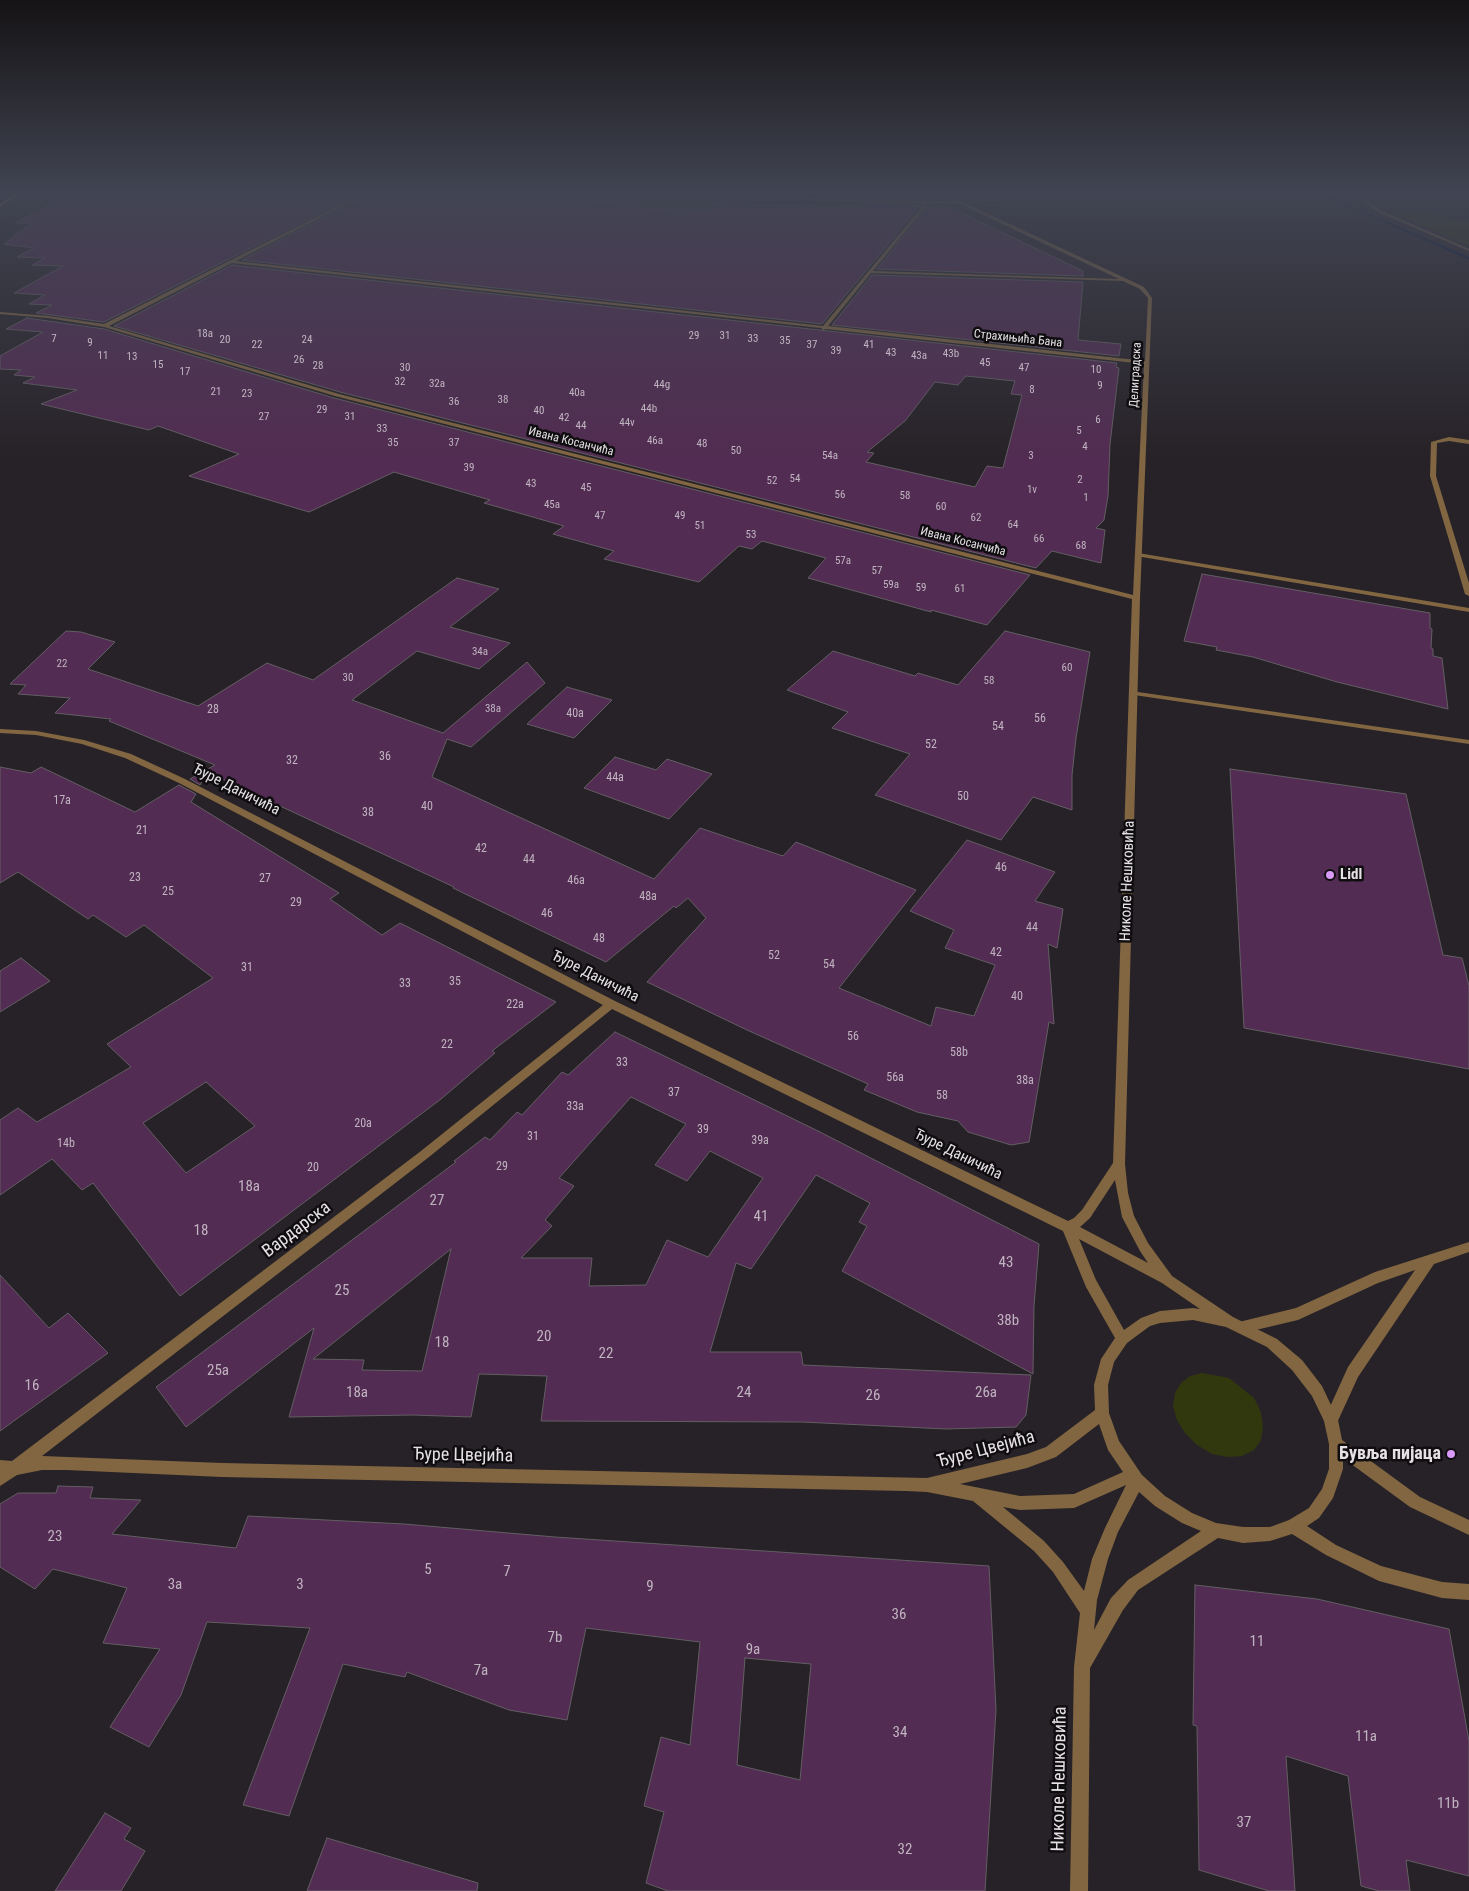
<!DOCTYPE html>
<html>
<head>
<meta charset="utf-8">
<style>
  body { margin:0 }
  canvas { display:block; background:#272227 }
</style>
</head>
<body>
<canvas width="1469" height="1891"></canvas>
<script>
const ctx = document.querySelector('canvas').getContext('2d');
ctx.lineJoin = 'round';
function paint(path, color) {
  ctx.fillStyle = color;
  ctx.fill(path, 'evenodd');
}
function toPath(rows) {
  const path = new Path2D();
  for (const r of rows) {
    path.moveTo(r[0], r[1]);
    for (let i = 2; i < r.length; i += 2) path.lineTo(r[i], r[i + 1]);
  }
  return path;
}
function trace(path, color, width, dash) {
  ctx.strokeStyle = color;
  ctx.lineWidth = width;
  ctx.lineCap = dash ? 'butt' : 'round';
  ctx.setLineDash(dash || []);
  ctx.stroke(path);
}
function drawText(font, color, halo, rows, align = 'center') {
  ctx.font = font + ' "Roboto Condensed",sans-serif';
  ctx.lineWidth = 5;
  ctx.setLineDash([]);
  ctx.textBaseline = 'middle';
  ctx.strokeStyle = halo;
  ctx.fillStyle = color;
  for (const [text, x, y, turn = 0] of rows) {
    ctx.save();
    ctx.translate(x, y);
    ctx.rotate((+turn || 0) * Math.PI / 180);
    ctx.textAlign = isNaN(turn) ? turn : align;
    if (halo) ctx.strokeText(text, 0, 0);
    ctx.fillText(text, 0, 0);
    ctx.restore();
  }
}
const green = toPath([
  [1424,210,1455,220,1469,220,1469,246,1391,212],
  [1202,1373,1229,1378,1254,1398,1261,1412,1263,1427,1261,1440,1254,1450,1242,1456,1228,1457,1212,1454,1197,1445,1185,1433,1177,1420,1173,1406,1175,1393,1181,1383,1190,1376]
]);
const stream = toPath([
  [1317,193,1322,193,1469,257,1469,260,1317,193]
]);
const building = toPath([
  [72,193,305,193,358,194,104,322,36,313,52,305,29,304,45,295,14,293,63,266,32,265,45,258,17,257,34,248,4,244,32,223,15,223,72,193],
  [866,193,916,193,916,199,866,198,866,193],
  [370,194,641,202,638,208,710,210,713,204,865,207,865,203,916,205,917,209,822,324,242,260,370,194],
  [947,206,1083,271,1083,276,877,269,926,208,947,206],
  [232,265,1117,363,1116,367,1119,368,1110,444,1108,496,1104,520,1096,528,1105,530,1101,563,1052,551,1036,568,340,392,114,326,232,265],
  [966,376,1015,381,1011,394,1022,395,1003,468,987,466,975,487,866,462,874,453,867,452,905,421,935,382,958,385,966,376],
  [872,275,1083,282,1078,340,1121,344,1119,356,832,325,872,275],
  [27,318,104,329,334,398,1030,575,987,625,931,610,931,612,808,578,826,558,762,541,752,549,739,546,699,582,604,559,614,551,553,534,564,526,484,503,490,500,394,472,309,512,189,476,239,454,158,426,149,430,41,404,77,390,23,383,35,377,14,375,21,370,0,369,0,356,43,332,6,329,27,318],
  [1202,574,1430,613,1430,628,1432,629,1431,648,1433,649,1433,656,1442,658,1448,709,1337,682,1253,657,1216,650,1217,647,1184,641,1202,574],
  [457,578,499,589,450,627,510,643,479,669,417,651,352,700,443,733,527,662,545,683,471,747,447,739,432,777,654,879,700,828,783,856,796,842,916,890,839,988,931,1026,936,1007,974,1016,995,965,945,948,954,930,910,911,967,840,1055,872,1035,901,1063,909,1057,948,1048,944,1054,1024,1049,1022,1029,1142,1011,1145,968,1132,958,1121,917,1112,864,1090,868,1084,747,1030,647,982,706,918,688,898,676,908,674,906,606,962,453,888,454,887,207,772,200,785,190,779,215,765,109,721,111,719,55,713,70,698,18,694,26,685,10,684,66,631,81,632,115,642,88,669,198,706,267,663,313,680,457,578],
  [1005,631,1090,652,1076,738,1072,775,1072,810,1033,797,1001,840,875,795,910,754,832,728,848,712,787,690,833,651,915,676,918,673,958,685,1005,631],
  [567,687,612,700,574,738,527,724,567,687],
  [615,757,656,770,667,759,712,774,669,819,584,788,615,757],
  [0,767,31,773,41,767,135,812,179,785,196,794,191,802,339,893,330,899,382,935,400,923,556,1002,492,1051,495,1053,441,1099,180,1296,93,1183,82,1190,52,1159,0,1195,0,1120,18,1108,37,1122,131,1067,107,1044,213,978,144,925,126,937,93,915,88,919,18,872,0,883,0,767],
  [206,1082,255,1126,186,1173,143,1123,206,1082],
  [1230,769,1406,794,1443,955,1462,958,1469,986,1469,1069,1244,1028,1230,769],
  [21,958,50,981,0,1012,0,971,21,958],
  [615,1032,818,1131,1039,1244,1034,1306,1033,1374,842,1271,867,1226,859,1222,870,1203,816,1175,751,1269,736,1263,710,1352,801,1352,803,1365,1031,1375,1026,1415,1016,1427,946,1429,802,1422,541,1421,547,1376,479,1374,471,1417,413,1415,289,1417,314,1328,186,1427,156,1387,456,1162,454,1161,485,1137,490,1140,517,1112,522,1115,562,1072,568,1075,615,1032],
  [631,1097,686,1124,655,1165,687,1181,710,1151,763,1178,708,1257,667,1240,646,1285,589,1286,592,1258,521,1258,552,1226,545,1220,574,1186,559,1178,631,1097],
  [451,1249,422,1371,362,1370,364,1360,313,1359,451,1249],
  [0,1275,49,1328,68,1313,108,1353,0,1431,0,1275],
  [58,1486,93,1487,90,1498,141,1500,112,1534,236,1548,248,1516,404,1524,555,1537,989,1566,996,1710,985,1891,668,1891,646,1883,664,1812,644,1806,661,1737,690,1745,700,1642,586,1628,567,1720,509,1710,407,1672,405,1677,343,1664,289,1816,243,1805,310,1628,207,1622,181,1695,149,1747,110,1727,160,1649,103,1643,127,1588,53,1569,35,1589,0,1567,0,1504,18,1493,56,1493,58,1486],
  [745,1658,811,1664,800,1780,737,1765,745,1658],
  [1195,1585,1317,1599,1449,1629,1469,1741,1469,1876,1406,1860,1410,1891,1379,1891,1361,1886,1348,1776,1286,1756,1295,1891,1269,1891,1199,1870,1197,1726,1193,1725,1195,1585],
  [105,1813,131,1828,124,1839,145,1851,121,1891,55,1891,105,1813],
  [327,1838,478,1883,477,1891,307,1891,327,1838]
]);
const path = toPath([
  [39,202,52,193]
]);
const lane = toPath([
  [1056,193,1068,193,962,204,960,203,1056,193],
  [1352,193,1356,193,1380,210,1469,249,1469,251,1378,212,1352,193],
  [1449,437,1469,440,1469,444,1449,441,1437,443,1436,476,1469,583,1469,596,1465,594,1430,476,1431,442,1449,437],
  [1138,553,1469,608,1469,612,1136,556,1136,554,1138,553],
  [1131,691,1469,740,1469,744,1134,695,1131,695,1131,691],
  [1469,1242,1469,1252,1434,1264,1358,1377,1336,1425,1331,1427,1326,1425,1324,1420,1348,1367,1415,1270,1378,1283,1298,1320,1243,1333,1238,1331,1236,1327,1238,1323,1243,1321,1296,1308,1375,1272,1469,1242]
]);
const street = toPath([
  [364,193,369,193,236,261,823,326,921,208,922,203,555,193,957,202,939,193,944,193,1144,287,1152,298,1140,598,1125,1164,1128,1193,1134,1216,1148,1243,1172,1276,1233,1317,1277,1339,1302,1360,1322,1386,1338,1420,1342,1440,1420,1497,1469,1520,1469,1535,1410,1507,1343,1458,1343,1469,1333,1498,1319,1518,1307,1526,1336,1545,1381,1566,1442,1582,1469,1584,1469,1600,1442,1598,1379,1581,1326,1555,1292,1534,1270,1541,1243,1543,1218,1538,1138,1590,1123,1610,1090,1668,1088,1891,1070,1891,1074,1667,1080,1613,1053,1572,1034,1551,973,1501,927,1492,906,1491,222,1477,67,1470,42,1470,17,1475,0,1486,0,1460,12,1461,421,1151,603,1005,179,783,125,758,82,744,36,735,0,733,0,729,36,731,84,740,131,754,185,779,615,1001,1068,1221,1074,1218,1082,1210,1113,1163,1132,599,335,396,104,327,48,318,0,314,0,312,48,316,104,324,364,193],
  [926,203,960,204,1119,279,873,271,924,209,926,203],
  [232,263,821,328,823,330,826,329,1144,364,1133,595,339,394,109,326,232,263],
  [871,273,1123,281,1140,289,1148,298,1145,361,828,326,871,273],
  [612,1009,1063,1231,1086,1287,1115,1338,1101,1359,1094,1385,1095,1410,1046,1447,1027,1454,927,1478,222,1463,42,1456,429,1157,612,1009],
  [1115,1180,1122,1217,1140,1251,1148,1263,1080,1227,1090,1218,1115,1180],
  [1079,1239,1162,1283,1200,1309,1193,1308,1160,1311,1141,1318,1124,1330,1096,1280,1079,1239],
  [1193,1320,1226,1327,1267,1347,1292,1370,1312,1396,1324,1421,1329,1444,1329,1469,1322,1489,1309,1508,1289,1520,1270,1527,1243,1527,1216,1523,1192,1513,1165,1496,1142,1475,1119,1441,1109,1413,1108,1385,1114,1362,1127,1343,1150,1326,1160,1323,1193,1320],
  [1099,1424,1108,1450,1123,1472,1074,1494,1020,1496,960,1484,1027,1468,1056,1457,1099,1424],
  [1126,1485,1105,1528,1092,1559,1084,1591,1063,1562,1044,1541,1003,1507,1020,1510,1074,1508,1126,1485],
  [1139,1492,1155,1506,1182,1523,1201,1531,1128,1580,1111,1598,1094,1630,1097,1600,1108,1559,1118,1532,1139,1492]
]);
const primary = toPath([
  [16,193,21,193,0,207,0,204,16,193]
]);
const markers = [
  [1330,875,5,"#d99af7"],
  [1451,1454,5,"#d99af7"]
];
const farNumbernames = [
  ["18a",205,334],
  ["29",694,336],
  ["31",725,336],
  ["7",54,339],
  ["33",753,339],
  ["20",225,340],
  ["24",307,340],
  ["35",785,341],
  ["9",90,343],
  ["22",257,345],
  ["37",812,345],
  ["41",869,345],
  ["39",836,351],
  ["43",891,353],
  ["43b",951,354],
  ["11",103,356],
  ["43a",919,356],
  ["13",132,357],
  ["26",299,360],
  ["45",985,363],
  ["15",158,365],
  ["28",318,366],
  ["30",405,368],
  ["47",1024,368],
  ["10",1096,370],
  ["17",185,372],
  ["32",400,382],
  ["32a",437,384],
  ["44g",662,385],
  ["9",1100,386],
  ["8",1032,390],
  ["21",216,392],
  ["40a",577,393],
  ["23",247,394],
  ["38",503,400],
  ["36",454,402],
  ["44b",649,409],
  ["29",322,410],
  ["40",539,411],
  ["27",264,417],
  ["31",350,417],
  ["42",564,418],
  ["6",1098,420],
  ["44v",627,423],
  ["44",581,426],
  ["33",382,429],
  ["5",1079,431],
  ["46a",655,441],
  ["35",393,443],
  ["37",454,443],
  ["48",702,444],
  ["4",1085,447],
  ["50",736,451],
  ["54a",830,456],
  ["3",1031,456],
  ["39",469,468],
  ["54",795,479],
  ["2",1080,480],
  ["52",772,481],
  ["43",531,484],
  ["45",586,488],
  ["1v",1032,490],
  ["56",840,495],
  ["58",905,496],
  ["1",1086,498],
  ["45a",552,505],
  ["60",941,507],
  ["47",600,516],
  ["49",680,516],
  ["62",976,518],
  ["64",1013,525],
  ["51",700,526],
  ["53",751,535],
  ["66",1039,539],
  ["68",1081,546],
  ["57a",843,561],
  ["57",877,571],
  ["59a",891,585],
  ["59",921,588],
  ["61",960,589],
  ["34a",480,652],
  ["22",62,664],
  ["60",1067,668],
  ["30",348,678],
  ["58",989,681],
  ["38a",493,709]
];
const farStreetnames = [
  ["Страхињића Бана",1018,339,6],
  ["Делиградска",1136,375,-87],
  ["Ивана Косанчића",571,442,14],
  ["Ивана Косанчића",963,542,14]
];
const numberNames = [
  ["28",213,710],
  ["40a",575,714],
  ["56",1040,719],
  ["54",998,727],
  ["52",931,745],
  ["36",385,757],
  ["32",292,761],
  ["44a",615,778],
  ["50",963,797],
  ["17a",62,801],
  ["40",427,807],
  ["38",368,813],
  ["21",142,831],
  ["42",481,849],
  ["44",529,860],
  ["46",1001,868],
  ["23",135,878],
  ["27",265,879],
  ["46a",576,881],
  ["25",168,892],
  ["48a",648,897],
  ["29",296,903],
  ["46",547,914],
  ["44",1032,928],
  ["48",599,939],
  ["42",996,953],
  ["52",774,956],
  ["54",829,965],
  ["31",247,968],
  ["35",455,982],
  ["33",405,984],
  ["40",1017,997],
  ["22a",515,1005],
  ["56",853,1037],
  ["22",447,1045],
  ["58b",959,1053],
  ["33",622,1063],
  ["56a",895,1078],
  ["38a",1025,1081],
  ["37",674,1093],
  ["58",942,1096],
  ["33a",575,1107],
  ["20a",363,1124],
  ["39",703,1130],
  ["31",533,1137],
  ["39a",760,1141],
  ["14b",66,1144],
  ["29",502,1167],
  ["20",313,1168]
];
const streetNames = [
  ["Ђуре Даничића",236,790,27],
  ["Николе Нешковића",1128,881,-88],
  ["Ђуре Даничића",595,977,27],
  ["Ђуре Даничића",958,1155,26]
];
const poiNames = [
  ["Lidl",1340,875]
];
const nearNumbernames = [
  ["18a",249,1187],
  ["27",437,1201],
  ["41",761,1217],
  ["18",201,1231],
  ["43",1006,1263],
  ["25",342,1291],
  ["38b",1008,1321],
  ["20",544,1337],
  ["18",442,1343],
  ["22",606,1354],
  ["25a",218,1371],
  ["16",32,1386],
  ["18a",357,1393],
  ["24",744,1393],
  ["26a",986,1393],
  ["26",873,1396],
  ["23",55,1537],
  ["5",428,1570],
  ["7",507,1572],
  ["3a",175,1585],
  ["3",300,1585],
  ["9",650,1587],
  ["36",899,1615],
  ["7b",555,1638],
  ["11",1257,1642],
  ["9a",753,1650],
  ["7a",481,1671],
  ["34",900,1733],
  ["11a",1366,1737],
  ["11b",1448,1804],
  ["37",1244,1823],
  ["32",905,1850]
];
const nearStreetnames = [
  ["Вардарска",297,1230,-37],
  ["Ђуре Цвејића",986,1450,-15],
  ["Ђуре Цвејића",463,1456,1],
  ["Николе Нешковића",1060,1779,-89]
];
const nearPoinames = [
  ["Бувља пијаца",1441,1454]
];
paint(green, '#31380e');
paint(stream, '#001238');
paint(building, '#522c52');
trace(building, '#635e63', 1);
trace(path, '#8b878b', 1, [2, 1]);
paint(lane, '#816641');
paint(street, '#816641');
paint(primary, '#dfa856');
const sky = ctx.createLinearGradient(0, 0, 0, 458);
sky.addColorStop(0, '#151315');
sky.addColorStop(0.42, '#414452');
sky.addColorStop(1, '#41445200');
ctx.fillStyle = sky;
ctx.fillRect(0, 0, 1469, 458);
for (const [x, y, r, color] of markers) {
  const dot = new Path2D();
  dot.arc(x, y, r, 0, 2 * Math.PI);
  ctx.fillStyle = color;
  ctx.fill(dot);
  trace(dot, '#0f0d0f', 2);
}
drawText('11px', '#c0b4c0', null, farNumbernames);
drawText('12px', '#e5e1e5', '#0f0d0f', farStreetnames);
drawText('12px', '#c0b4c0', null, numberNames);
drawText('15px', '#e5e1e5', '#0f0d0f', streetNames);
drawText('bold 15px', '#e5e1e5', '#0f0d0f', poiNames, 'left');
drawText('15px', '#c0b4c0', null, nearNumbernames);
drawText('18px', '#e5e1e5', '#0f0d0f', nearStreetnames);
drawText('bold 18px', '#e5e1e5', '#0f0d0f', nearPoinames, 'right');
</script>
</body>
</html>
